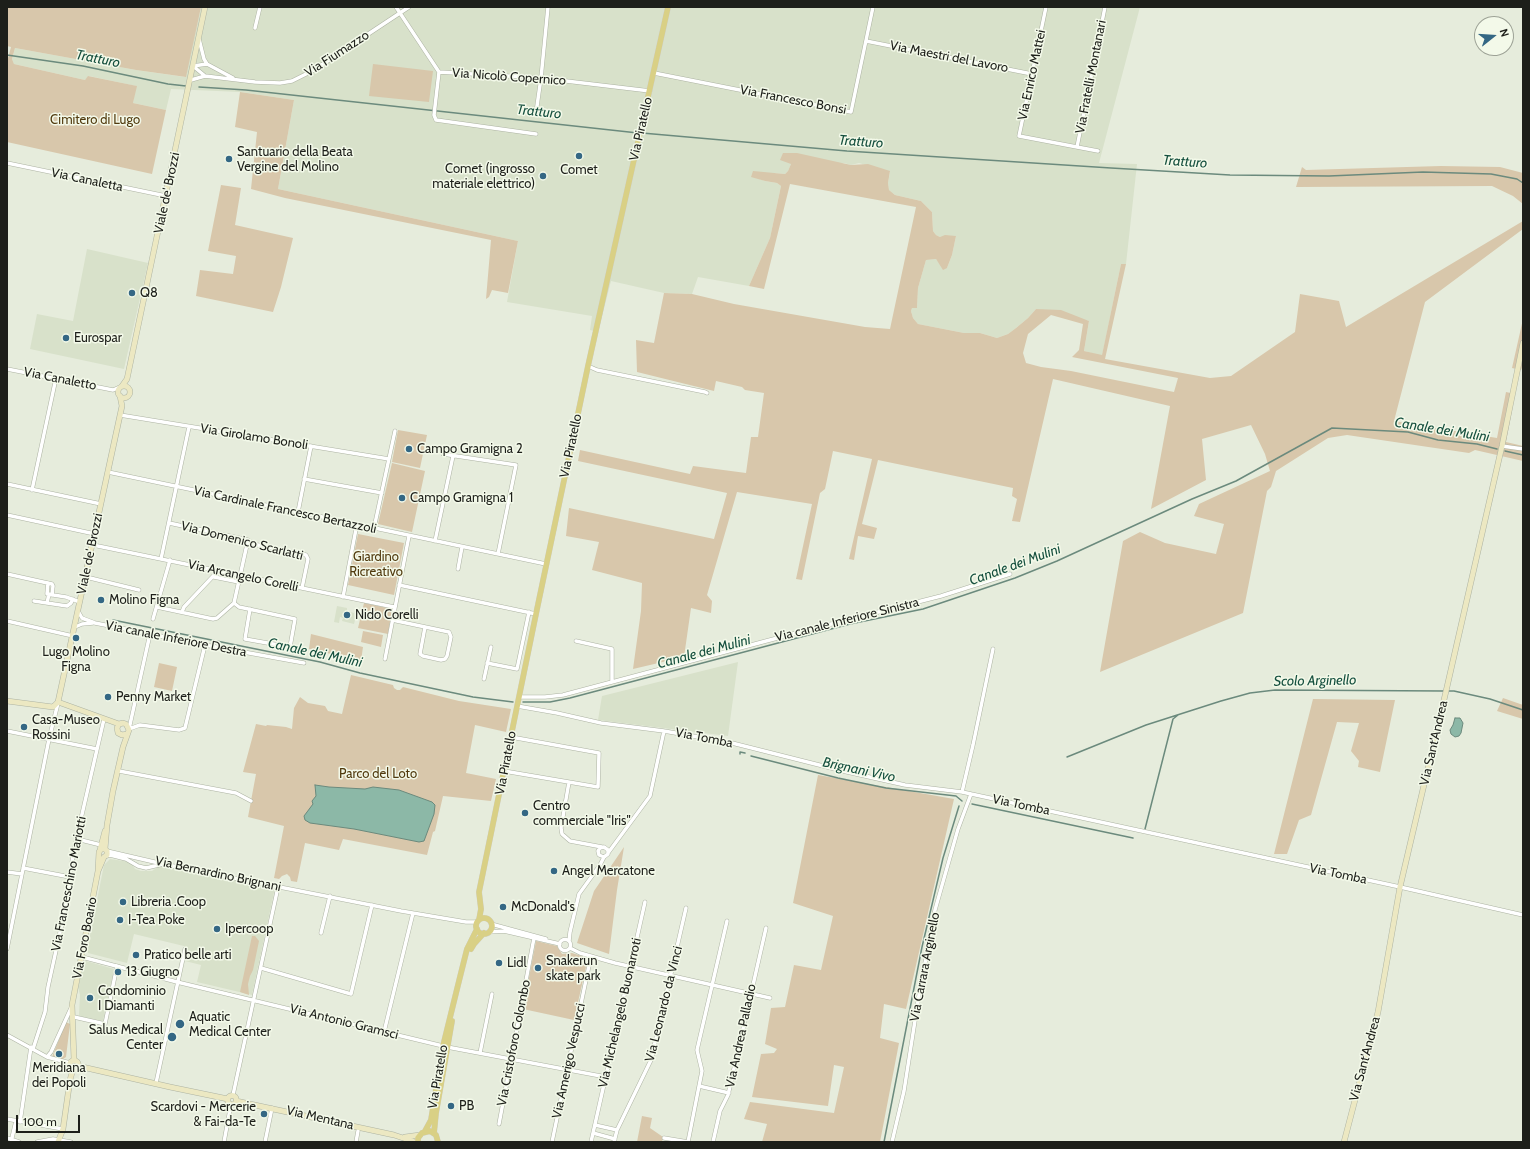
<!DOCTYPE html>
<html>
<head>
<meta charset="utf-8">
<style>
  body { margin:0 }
  #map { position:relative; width:1530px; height:1149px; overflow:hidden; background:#e6ecdc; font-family:Cabin,sans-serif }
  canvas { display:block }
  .frame { position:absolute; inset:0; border:8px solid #1d1f1a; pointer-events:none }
  .north { position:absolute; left:1474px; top:16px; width:40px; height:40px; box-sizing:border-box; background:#f3f9e9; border:1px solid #9da296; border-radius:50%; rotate:73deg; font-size:11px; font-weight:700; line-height:16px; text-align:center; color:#1d1f1a }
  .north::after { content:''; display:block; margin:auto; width:14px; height:18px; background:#346784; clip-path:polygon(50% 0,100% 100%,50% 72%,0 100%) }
  .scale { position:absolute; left:16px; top:1115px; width:64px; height:18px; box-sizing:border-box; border:2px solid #1d1f1a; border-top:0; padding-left:5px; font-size:12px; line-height:14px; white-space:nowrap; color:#1d1f1a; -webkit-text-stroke:3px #f3f9e9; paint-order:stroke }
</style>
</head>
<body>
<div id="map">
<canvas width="1530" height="1149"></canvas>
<div class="frame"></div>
<div class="north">N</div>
<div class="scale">100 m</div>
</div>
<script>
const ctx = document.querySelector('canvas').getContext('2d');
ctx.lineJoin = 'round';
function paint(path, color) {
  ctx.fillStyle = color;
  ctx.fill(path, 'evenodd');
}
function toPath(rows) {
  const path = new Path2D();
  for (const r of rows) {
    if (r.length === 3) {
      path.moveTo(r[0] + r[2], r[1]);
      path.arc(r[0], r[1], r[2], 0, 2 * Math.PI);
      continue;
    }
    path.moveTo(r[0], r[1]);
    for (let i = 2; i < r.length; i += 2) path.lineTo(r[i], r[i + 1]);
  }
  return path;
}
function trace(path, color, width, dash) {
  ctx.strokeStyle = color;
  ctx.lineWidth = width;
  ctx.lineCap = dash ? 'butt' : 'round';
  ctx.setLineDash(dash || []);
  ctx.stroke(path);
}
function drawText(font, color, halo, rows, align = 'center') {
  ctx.font = font + ' Cabin,sans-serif';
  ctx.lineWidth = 3;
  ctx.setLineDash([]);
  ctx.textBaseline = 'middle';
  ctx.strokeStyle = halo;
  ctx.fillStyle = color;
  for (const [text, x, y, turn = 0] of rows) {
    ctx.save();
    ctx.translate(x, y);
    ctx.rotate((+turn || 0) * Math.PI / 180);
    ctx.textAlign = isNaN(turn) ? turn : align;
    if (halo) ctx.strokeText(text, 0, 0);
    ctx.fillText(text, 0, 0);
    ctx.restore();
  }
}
const built = toPath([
  [201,7,1140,7,1099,163,1137,164,1126,264,1121,264,1102,356,1084,351,1089,321,1036,309,1028,318,1016,328,1008,334,997,338,980,333,964,333,918,324,913,318,911,311,912,308,917,308,918,288,926,260,936,259,939,263,947,268,952,255,956,236,940,237,936,235,933,231,932,212,921,201,895,195,889,190,888,183,890,172,859,163,851,165,844,163,791,164,788,171,785,174,775,173,751,176,765,181,777,183,781,186,770,238,749,286,698,277,692,294,664,293,611,281,598,332,590,330,592,316,507,302,518,241,278,189,294,100,240,92,171,89,166,110,133,103,136,86,89,76,85,80,14,64,12,59,15,48,136,70,185,77],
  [87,249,148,263,124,369,30,349,37,314,73,321],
  [337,606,347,608,347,611,354,613,355,611,361,612,359,620,355,620,354,624,342,621,343,618,340,617,339,623,334,622],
  [738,662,728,736,598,720,602,696],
  [110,859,131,862,135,869,141,871,152,871,158,867,162,867,275,888,252,995,197,982,201,965,185,961,188,947,134,934,127,963,88,953,87,950,104,865],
  [86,961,114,969,103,1021,79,1016,80,995,78,987,83,964]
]);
const green = toPath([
  [7,7,201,7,186,77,136,70,15,48,12,59,14,64,85,80,88,76,137,86,133,103,166,110,152,174,7,142,7,62,11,47,7,46],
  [373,64,433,71,429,102,369,96],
  [240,92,294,100,278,189,518,241,508,293,492,290,489,297,486,299,491,240,285,198,251,189,257,132,235,127],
  [783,153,797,153,851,165,868,164,890,171,888,183,889,190,895,195,921,201,932,212,933,231,936,235,940,237,945,235,956,236,952,255,947,268,943,270,936,259,926,260,918,288,917,308,912,308,911,311,913,318,918,324,964,333,980,333,997,338,1008,334,1016,328,1028,318,1036,309,1061,310,1089,321,1084,351,1102,355,1121,264,1126,264,1105,359,1210,378,1231,376,1295,332,1300,294,1339,301,1346,327,1523,221,1523,229,1425,302,1394,421,1497,438,1506,392,1515,394,1506,442,1523,446,1523,461,1475,450,1469,453,1347,435,1328,438,1276,471,1271,487,1267,491,1243,613,1100,672,1123,541,1140,532,1165,543,1216,554,1224,524,1194,516,1199,504,1270,471,1265,454,1251,425,1202,439,1206,480,1151,509,1170,406,1053,379,1020,522,1012,521,1017,499,1012,496,1013,488,878,460,862,524,877,528,874,539,858,536,854,560,849,559,872,459,833,451,825,489,820,493,802,580,796,579,812,504,737,492,707,595,712,601,711,613,691,608,684,657,633,669,641,611,642,583,592,570,599,542,566,536,569,508,714,539,727,493,578,461,580,450,690,474,693,466,746,473,751,437,758,437,764,393,745,390,742,387,716,381,714,391,637,372,636,340,654,343,664,293,692,294,734,304,865,327,890,329,916,207,790,184,764,289,749,286,770,238,781,186,777,183,765,181,751,177,753,171,785,174,788,171,791,164,780,160],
  [1051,315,1083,324,1079,350,1072,357,1178,378,1174,392,1071,371,1041,367,1026,363,1023,353,1028,334],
  [1441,166,1500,167,1523,173,1523,204,1513,196,1492,186,1296,187,1302,167,1306,170],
  [221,185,241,188,235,225,293,238,281,287,273,312,196,296,200,270,233,274,236,256,208,251],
  [1523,319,1523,366,1521,370,1512,368],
  [398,430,427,435,420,468,392,462],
  [392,463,425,471,412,532,378,524],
  [358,534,404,543,394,595,348,585],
  [364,603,392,609,388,634,358,628],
  [363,631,383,635,381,647,361,642],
  [311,634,363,647,361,661,309,649],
  [159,663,177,667,172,691,154,687],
  [351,675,393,685,394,688,397,690,400,690,403,687,459,701,511,709,506,732,475,725,466,773,496,779,491,801,443,796,435,831,433,832,427,855,343,839,339,850,305,843,297,882,291,881,290,877,287,874,282,876,279,879,274,878,284,826,248,817,256,774,243,772,256,724,266,726,267,725,286,727,292,729,294,708,300,697,308,703,325,706,328,711,342,714],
  [1503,698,1523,705,1523,719,1497,711],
  [1313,699,1395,700,1380,772,1358,767,1359,761,1351,751,1359,723,1337,722,1311,815,1299,820,1287,854,1274,854],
  [818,775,954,799,906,1009,884,1004,880,1038,899,1043,880,1142,762,1142,767,1124,744,1119,750,1102,834,1113,844,1067,834,1065,828,1106,752,1097,761,1054,774,1053,777,1049,765,1044,771,1008,785,1007,794,965,821,970,833,916,793,903],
  [624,847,617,890,609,954,577,943,594,891],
  [252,936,255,936,259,941,253,970,250,976,248,984,249,995,240,992],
  [536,941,557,946,562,954,572,953,588,958,574,1020,523,1009],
  [66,1022,70,1024,66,1057,63,1059,59,1059,52,1057],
  [642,1116,652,1118,650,1128,663,1137,662,1142,637,1142]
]);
const water = toPath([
  [1455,718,1460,718,1463,723,1461,733,1459,736,1455,737,1451,734,1450,730,1453,725,1455,718],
  [315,785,329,787,365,789,373,787,399,790,432,802,435,805,434,814,424,841,419,842,354,829,310,823,305,820,304,816,313,804,312,801,316,796,315,785]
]);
const stream = toPath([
  [7,55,83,66,168,84,186,86],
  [199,87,246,90,638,133],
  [642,133,847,151,1111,168,1230,175,1329,176,1423,172,1491,174,1517,179,1523,183],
  [1505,451,1523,455],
  [113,620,320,662,360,673,473,697,513,702],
  [1448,691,1454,691,1490,699,1523,710],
  [523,702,550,702,570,698,850,624,923,609,1015,578,1057,561,1192,499,1236,481,1332,428,1408,432,1438,440,1477,444,1497,449],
  [740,754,740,752,745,753],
  [751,756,838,778,886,788,956,796,962,801],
  [1067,757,1146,725,1221,701,1250,693,1275,690,1444,691],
  [972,804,1133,838],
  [1145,829,1173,719,1178,715],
  [884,1142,922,947,943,858,959,806]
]);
const street = toPath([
  [396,7,439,72,541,78,650,91],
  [1046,7,1019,136,1098,151],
  [255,28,260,7],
  [199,39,204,59,207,64,233,78],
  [866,41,1032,74],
  [439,72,434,115,436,120,536,134],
  [654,73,851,112,873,7],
  [205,76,193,66,207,64],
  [191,80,205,76,255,82,280,83,292,81,314,70,409,7],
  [536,113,541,78,548,7],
  [1077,147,1105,7],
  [7,163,166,196],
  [588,366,597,370,705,392,707,393],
  [7,369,113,390,120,387],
  [120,415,389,459],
  [1502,446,1523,449],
  [443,454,516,465,498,554],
  [108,472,546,564],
  [304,479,382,493],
  [7,484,101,504],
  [32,490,56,378],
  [298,512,311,446],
  [7,515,95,534],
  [169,523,248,540,253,544,306,555,308,559,302,588],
  [374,528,395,431],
  [435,541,453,456],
  [93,545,394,607],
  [161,559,189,427],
  [458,569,462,547],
  [7,574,52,584,53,586,52,595],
  [86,577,139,590],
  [214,577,239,582],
  [48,583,47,594,66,597,80,602],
  [399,585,536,614],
  [49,594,47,603,67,606,71,603,73,599],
  [343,597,357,524],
  [34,601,47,603],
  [234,603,239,607,295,619,290,647,245,639,250,609],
  [157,607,213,619,217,618,234,603,248,540],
  [78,611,82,618,95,623,205,645,304,663],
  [182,612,184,607,218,571],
  [153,619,170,560],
  [392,620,449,632,451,637,447,656,445,659,441,660,423,656,420,654,425,627],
  [7,621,73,636],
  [75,627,82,624,93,623],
  [576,641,612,649,612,682],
  [385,659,409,536],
  [487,663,517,669,529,612],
  [484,679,491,647],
  [519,697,545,697,563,695,800,632,941,596,1010,574],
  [517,706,557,713,601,723,664,731,732,743,847,772,905,785,962,792,1400,887,1523,915],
  [129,729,140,725,179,730,185,728,205,645],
  [129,729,150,634],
  [7,731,97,749],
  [119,771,236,793,251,801],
  [504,771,598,787,599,753,511,737],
  [569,782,561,828,562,834,570,841,602,847],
  [962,792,973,745,993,649],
  [77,839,101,845],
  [107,851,163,864,401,911,466,922,477,922],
  [608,853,650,796,664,731],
  [106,856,110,855,126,859,138,866,146,868,163,864],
  [23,868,70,877],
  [7,872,22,874],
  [491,924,546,939],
  [488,932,504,931,560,944],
  [321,933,330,896],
  [565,945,5.5],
  [569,941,570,932,579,894,600,865,604,857,608,854,608,850,604,847,600,848,598,851,599,855,604,857],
  [570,948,580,953,615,963,770,998],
  [7,949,49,739,58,703],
  [82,957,177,982,443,1046],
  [261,968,351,994,372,905],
  [74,1017,105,1024,117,966],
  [384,1032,413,913],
  [7,1035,47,1057,70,1063],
  [447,1047,606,1077],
  [33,1049,45,1012,48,987,64,914,74,849,104,719],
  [480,1053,492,994],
  [47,1057,51,1052,72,1006],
  [156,1083,185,949],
  [699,1086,729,1093],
  [233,1095,278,887],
  [7,1119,63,1129],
  [20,1122,31,1047],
  [499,1124,534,938],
  [595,1125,617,1130],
  [593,1133,615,1139],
  [7,1138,19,1142],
  [664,1138,688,1142],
  [11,1142,16,1121],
  [37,1142,53,1139,71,1142],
  [224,1142,231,1104],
  [265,1142,272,1108],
  [356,1142,358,1131],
  [552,1142,591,956],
  [591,1142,645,902],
  [614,1142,617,1130,651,1060,686,908],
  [688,1142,702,1071,697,1050,727,921],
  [713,1142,720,1111,728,1095,766,928],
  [892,1142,904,1091,919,995,935,910,958,829,971,794]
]);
const secondary = toPath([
  [124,392,6],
  [122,386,127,379,205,7],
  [7,701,53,707,58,702],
  [58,702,122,406,120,396],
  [58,702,119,724],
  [105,849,107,825,113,791,123,747,129,730,126,724,123,723,119,724,117,728,118,733,122,735,127,734],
  [100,850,105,831],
  [74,1060,72,1005,98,871,99,852,101,849,105,849,107,851,107,855,104,857,98,871],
  [74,1065,4.5],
  [78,1066,170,1087,228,1099],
  [232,1100,4.5],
  [236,1101,394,1135,415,1142],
  [405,1137,420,1135],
  [58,1142,63,1129,70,1080,73,1069],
  [1344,1142,1378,1012,1400,887,1447,687,1502,446,1523,343]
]);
const primary = toPath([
  [484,926,8],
  [479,920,481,909,479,892,536,614,588,366,668,7],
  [471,949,474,944,484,933],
  [425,1131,431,1120,443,1046,459,981,467,949,477,929],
  [434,1133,436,1113,452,1021],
  [418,1142,418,1138,422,1133,430,1131,436,1135,438,1142]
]);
const markers = [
  [579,156,4,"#346784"],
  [229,159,4,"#346784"],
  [543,176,4,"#346784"],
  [132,293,4,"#346784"],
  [66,338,4,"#346784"],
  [409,449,4,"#346784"],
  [402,498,4,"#346784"],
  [101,600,4,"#346784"],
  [347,615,4,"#346784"],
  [76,638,4,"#346784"],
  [108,697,4,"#346784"],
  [24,727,4,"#346784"],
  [525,813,4,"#346784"],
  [554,871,4,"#346784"],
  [123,902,4,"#346784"],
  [503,907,4,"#346784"],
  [120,920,4,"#346784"],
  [217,929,4,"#346784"],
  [136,955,4,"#346784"],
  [499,963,4,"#346784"],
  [538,968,4,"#346784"],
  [118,972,4,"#346784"],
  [90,998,4,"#346784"],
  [180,1024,5,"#346784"],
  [172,1037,5,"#346784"],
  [59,1054,4,"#346784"],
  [451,1106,4,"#346784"],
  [264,1114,4,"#346784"]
];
const streetNames = [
  ["Via Fiumazzo",337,54,-33],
  ["Via Maestri del Lavoro",949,57,11],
  ["Via Enrico Mattei",1032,75,-78],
  ["Via Nicolò Copernico",509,77,4],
  ["Via Fratelli Montanari",1091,77,-79],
  ["Via Francesco Bonsi",793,100,11],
  ["Via Piratello",641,129,-77],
  ["Via Canaletta",87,180,12],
  ["Viale de' Brozzi",167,193,-78],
  ["Via Canaletto",60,379,11],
  ["Via Girolamo Bonoli",254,437,9],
  ["Via Piratello",571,446,-78],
  ["Via Cardinale Francesco Bertazzoli",285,510,12],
  ["Via Domenico Scarlatti",242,541,14],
  ["Viale de' Brozzi",90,554,-78],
  ["Via Arcangelo Corelli",243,576,12],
  ["Via canale Inferiore Sinistra",847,620,-14],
  ["Via canale Inferiore Destra",176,639,11],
  ["Via Tomba",704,738,11],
  ["Via Sant'Andrea",1434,743,-77],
  ["Via Piratello",506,763,-79],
  ["Via Tomba",1021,805,12],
  ["Via Bernardino Brignani",218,874,12],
  ["Via Tomba",1338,874,12],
  ["Via Franceschino Mariotti",69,884,-79],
  ["Via Foro Boario",85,938,-79],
  ["Via Carrara Arginello",925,967,-79],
  ["Via Leonardo da Vinci",664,1004,-76],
  ["Via Michelangelo Buonarroti",620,1013,-77],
  ["Via Antonio Gramsci",344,1022,14],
  ["Via Andrea Palladio",741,1036,-78],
  ["Via Cristoforo Colombo",514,1043,-79],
  ["Via Sant'Andrea",1365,1059,-75],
  ["Via Amerigo Vespucci",569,1061,-78],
  ["Via Piratello",438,1077,-80],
  ["Via Mentana",320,1118,13]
];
const parkNames = [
  ["Cimitero di Lugo",95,120],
  ["Giardino",376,557],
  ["Ricreativo",376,572],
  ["Parco del Loto",378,774]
];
const poiNames = [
  ["Santuario della Beata",237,152],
  ["Vergine del Molino",237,167],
  ["Comet (ingrosso",535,169,"right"],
  ["materiale elettrico)",535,184,"right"],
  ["Comet",579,170,"center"],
  ["Q8",140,293],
  ["Eurospar",74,338],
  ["Campo Gramigna 2",417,449],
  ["Campo Gramigna 1",410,498],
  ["Molino Figna",109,600],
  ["Nido Corelli",355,615],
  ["Lugo Molino",76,652,"center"],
  ["Figna",76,667,"center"],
  ["Penny Market",116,697],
  ["Casa-Museo",32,720],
  ["Rossini",32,735],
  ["Centro",533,806],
  ["commerciale \"Iris\"",533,821],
  ["Angel Mercatone",562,871],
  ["Libreria .Coop",131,902],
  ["McDonald's",511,907],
  ["I-Tea Poke",128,920],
  ["Ipercoop",225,929],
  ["Pratico belle arti",144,955],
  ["Snakerun",546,961],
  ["skate park",546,976],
  ["Lidl",507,963],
  ["13 Giugno",126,972],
  ["Condominio",98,991],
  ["I Diamanti",98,1006],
  ["Aquatic",189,1017],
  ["Medical Center",189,1032],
  ["Salus Medical",163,1030,"right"],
  ["Center",163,1045,"right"],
  ["Meridiana",59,1068,"center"],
  ["dei Popoli",59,1083,"center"],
  ["PB",459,1106],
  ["Scardovi - Mercerie",256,1107,"right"],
  ["& Fai-da-Te",256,1122,"right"]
];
const waterNames = [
  ["Tratturo",98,59,11],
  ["Tratturo",539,112,6],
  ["Tratturo",861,142,4],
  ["Tratturo",1185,162,4],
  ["Canale dei Mulini",1442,430,9],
  ["Canale dei Mulini",1015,565,-20],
  ["Canale dei Mulini",704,652,-15],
  ["Canale dei Mulini",315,653,12],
  ["Scolo Arginello",1315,681,-1],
  ["Brignani Vivo",859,770,12]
];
paint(built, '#d8e1ca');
paint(green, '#d8c7ab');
paint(water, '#8cb8a7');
trace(water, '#6b8a7d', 1);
trace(stream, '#6b8a7d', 1.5);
trace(street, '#adb3a3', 4.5);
trace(secondary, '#adb3a3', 6);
trace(primary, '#cdcecd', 6);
trace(street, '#fff', 3.5);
trace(secondary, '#ece8c2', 5);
trace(primary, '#d9d085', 5.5);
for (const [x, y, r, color] of markers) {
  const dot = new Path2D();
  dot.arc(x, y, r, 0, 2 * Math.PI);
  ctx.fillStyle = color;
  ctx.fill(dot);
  trace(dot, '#f3f9e9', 1.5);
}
drawText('13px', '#1d1f1a', '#f3f9e9', streetNames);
drawText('13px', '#513a0e', '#f3f9e9', parkNames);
drawText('13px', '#1d1f1a', '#f3f9e9', poiNames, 'left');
drawText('italic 14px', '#16503f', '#f3f9e9', waterNames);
</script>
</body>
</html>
